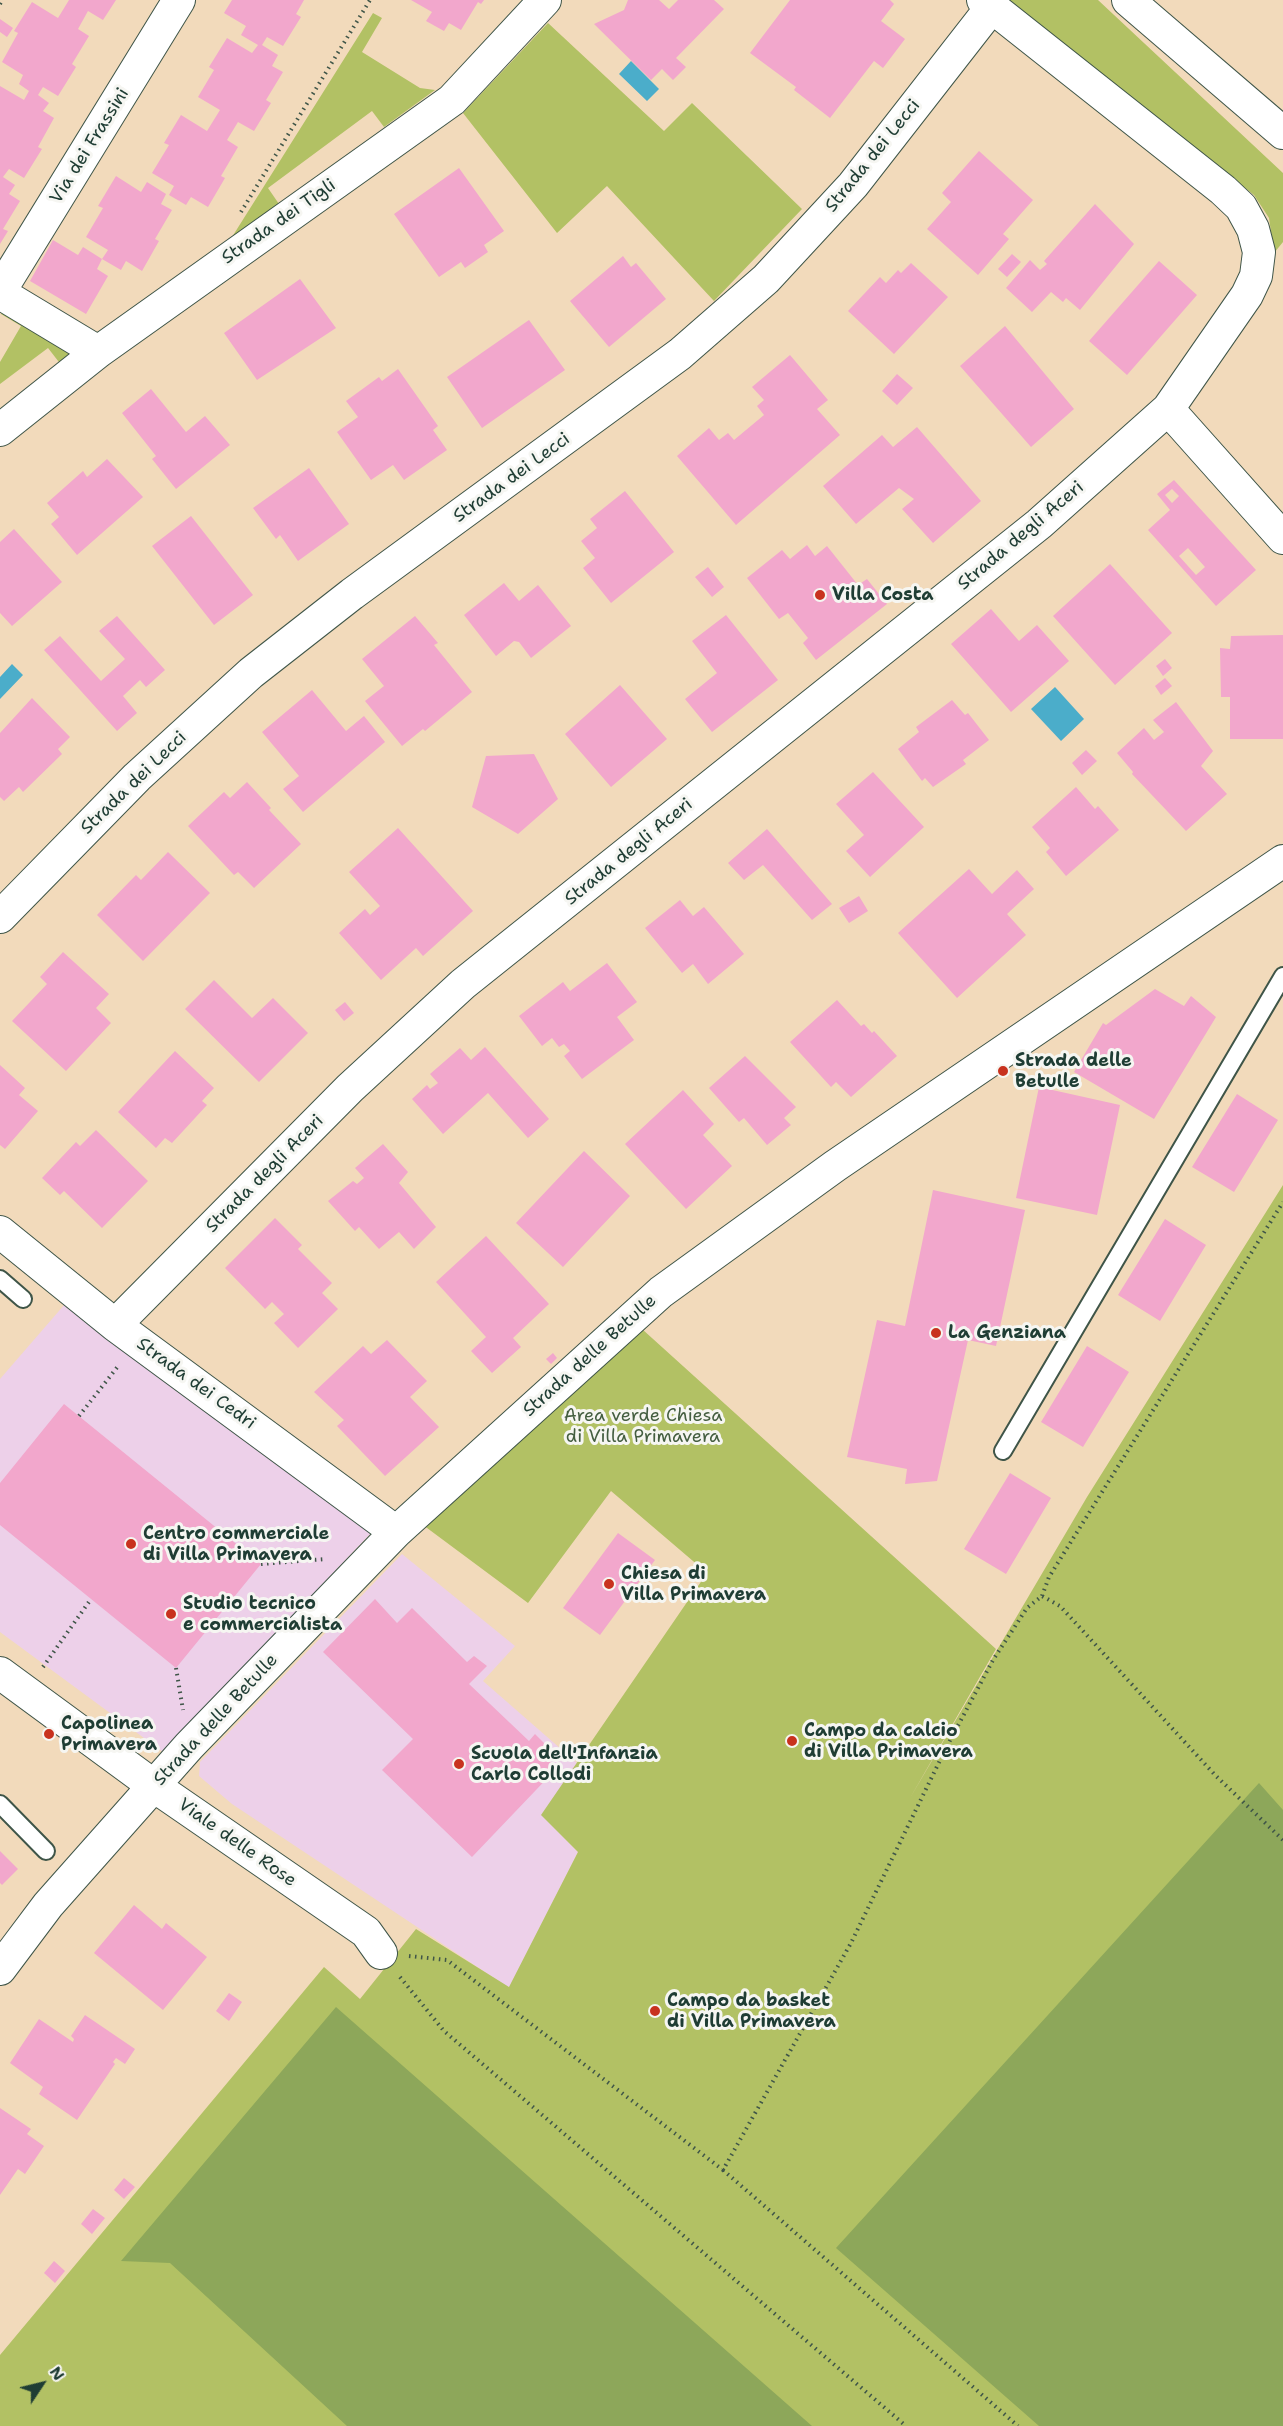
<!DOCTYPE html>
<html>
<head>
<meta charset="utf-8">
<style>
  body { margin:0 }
  #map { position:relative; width:1283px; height:2426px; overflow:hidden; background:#f2dabb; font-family:"Shantell Sans",sans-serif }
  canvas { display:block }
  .north { position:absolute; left:12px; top:2354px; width:60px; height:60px; -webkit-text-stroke:4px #f6f6f2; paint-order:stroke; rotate:55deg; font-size:16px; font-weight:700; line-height:24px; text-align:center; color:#1f3d34 }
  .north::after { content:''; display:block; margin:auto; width:21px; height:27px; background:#1f3d34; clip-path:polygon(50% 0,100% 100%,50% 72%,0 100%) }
</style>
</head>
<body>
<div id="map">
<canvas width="1283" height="2426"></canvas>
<div class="north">N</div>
</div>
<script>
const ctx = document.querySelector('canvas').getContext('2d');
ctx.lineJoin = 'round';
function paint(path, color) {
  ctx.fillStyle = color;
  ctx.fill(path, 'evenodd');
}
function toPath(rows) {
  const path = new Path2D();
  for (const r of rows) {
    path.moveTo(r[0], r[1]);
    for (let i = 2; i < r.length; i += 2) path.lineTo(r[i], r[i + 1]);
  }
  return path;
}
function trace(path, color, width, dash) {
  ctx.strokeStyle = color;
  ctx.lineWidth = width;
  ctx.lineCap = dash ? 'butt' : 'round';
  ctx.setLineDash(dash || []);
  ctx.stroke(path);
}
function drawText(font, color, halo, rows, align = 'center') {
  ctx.font = font + ' "Shantell Sans",sans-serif';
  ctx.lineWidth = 6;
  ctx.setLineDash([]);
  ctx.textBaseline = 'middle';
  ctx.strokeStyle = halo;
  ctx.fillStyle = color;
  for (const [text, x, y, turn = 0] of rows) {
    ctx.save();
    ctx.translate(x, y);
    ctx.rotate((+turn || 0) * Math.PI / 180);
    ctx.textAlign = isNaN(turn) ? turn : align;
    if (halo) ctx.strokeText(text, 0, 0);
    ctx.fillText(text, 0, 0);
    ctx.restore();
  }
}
const built = toPath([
  [65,1304,373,1531,163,1752,0,1632,0,1379],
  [402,1554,515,1646,483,1681,577,1763,542,1815,578,1852,509,1988,232,1804,199,1776,200,1762]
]);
const green = toPath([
  [1005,0,1098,0,1283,173,1283,242,1274,253,1269,218,1254,195],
  [373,13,382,18,362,52,420,88,435,90,384,127,372,111,268,188,279,204,232,237],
  [548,23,664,131,692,103,802,209,714,301,607,186,557,233,463,113],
  [6,305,79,352,62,366,48,348,0,384,0,362,21,326,1,314],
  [1283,1185,1283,2426,0,2426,0,2355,324,1967,360,1999,416,1929,509,1987,578,1852,541,1815,707,1573,611,1491,528,1603,423,1525,642,1329,996,1649,910,1798,1087,1497]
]);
const forest = toPath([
  [1259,1783,1283,1810,1283,2426,1039,2426,836,2248],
  [336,2007,812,2426,347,2426,170,2263,121,2261]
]);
const water = toPath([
  [631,61,659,89,647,101,619,74],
  [12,664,23,675,0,699,0,677],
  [1055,687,1084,719,1061,741,1031,709]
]);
const building = toPath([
  [69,0,116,0,103,20,88,11,78,29,89,36,72,64,76,67,58,96,43,87,38,95,49,103,43,111,54,118,38,147,42,149,24,178,9,169,3,177,15,185,9,194,20,201,3,229,8,231,0,244,0,86,24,100,29,91,19,84,23,75,2,62,18,33,14,31,32,2,58,18],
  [232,0,304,0,296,14,301,17,283,46,267,37,262,45,278,55,272,66,283,72,266,100,271,103,254,131,238,122,227,140,238,147,221,176,225,178,208,207,191,197,186,205,169,195,174,186,152,173,169,145,164,143,181,115,207,131,220,110,198,97,214,70,209,67,227,38,252,53,258,45,241,35,246,26,224,13],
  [411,0,484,0,481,4,478,2,461,30,449,23,444,31,426,21,432,12],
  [628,0,659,0,669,9,678,0,714,0,724,9,676,58,686,67,673,80,662,69,651,80,594,24,624,10],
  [790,0,890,0,894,4,881,21,905,39,883,68,874,61,830,118,794,90,796,87,750,53],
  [0,19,13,28,7,37,0,32],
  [979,151,1033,200,1003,234,1009,239,978,275,927,229,951,202,942,193],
  [459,168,504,231,484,245,488,252,465,268,461,262,439,277,394,214],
  [116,176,141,192,147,182,166,194,161,204,172,210,155,239,159,241,142,271,126,261,121,270,102,259,108,250,86,237,103,208,98,206],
  [1095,204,1134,244,1080,310,1066,298,1063,302,1051,292,1032,312,1006,288,1030,260,1040,270,1047,264,1044,261],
  [53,240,78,255,83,247,102,259,97,269,108,276,86,314,30,281],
  [1012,254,1021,262,1007,277,998,269],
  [623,256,631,267,636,263,666,299,609,347,570,301],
  [1159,261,1197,295,1127,375,1089,341],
  [911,263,948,297,894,354,848,311,880,277,886,283,898,270,901,273],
  [300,279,336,328,257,380,224,333],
  [529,320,565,370,482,428,447,377],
  [1005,326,1074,409,1031,447,960,366],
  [790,355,828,400,817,409,840,435,736,525,677,456,709,428,719,440,728,433,734,440,764,415,757,406,764,400,752,387],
  [398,369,438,426,433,430,447,450,404,480,393,465,371,480,337,432,358,417,346,401,379,377,382,381],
  [897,374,913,388,897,405,882,391],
  [151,389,186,432,205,416,230,445,176,489,152,459,156,456,122,413],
  [917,427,981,501,933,543,902,509,914,499,899,488,856,524,823,486,882,435,893,447],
  [107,459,143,497,77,555,51,524,59,517,47,503,83,471,87,477],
  [309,468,349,524,298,561,280,535,276,539,253,508],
  [1174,480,1256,570,1216,606,1148,530,1170,510,1157,494],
  [1172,489,1179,496,1172,503,1165,495],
  [1188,548,1205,567,1196,575,1179,556],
  [625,491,674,552,611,603,583,568,595,558,581,541,597,528,590,519],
  [191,516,253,595,214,625,152,546],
  [14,529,62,582,12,626,0,613,0,542],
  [807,545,815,556,827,546,858,585,867,579,887,604,816,660,803,643,808,638,788,613,779,619,747,578,782,550,790,559],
  [1110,564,1172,633,1115,685,1053,616],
  [708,567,724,587,712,597,695,577],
  [504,583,519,601,538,585,571,626,531,658,519,642,514,641,496,656,464,615],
  [991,609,1019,641,1037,625,1069,661,1011,712,951,644],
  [726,615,778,680,712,732,685,699,717,673,692,641],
  [117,616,165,670,146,687,140,680,123,696,137,713,117,731,44,650,60,636,101,681,125,659,99,631],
  [415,616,438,643,434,645,472,692,425,731,423,729,402,746,365,701,384,686,362,659],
  [1283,635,1283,739,1230,739,1230,697,1221,697,1220,648,1230,649,1231,636],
  [1165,659,1172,668,1163,676,1156,666],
  [1165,678,1172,686,1161,695,1155,686],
  [620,685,667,739,611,787,565,734],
  [312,690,346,731,364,716,385,742,303,812,283,789,299,776,262,732],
  [32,698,70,737,58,749,62,754,23,792,19,787,4,801,0,797,0,733],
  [952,700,965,715,968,713,989,740,963,760,966,764,933,787,925,778,922,781,898,749,919,732,916,727],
  [1176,702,1213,751,1201,766,1227,794,1186,831,1132,774,1133,772,1117,753,1144,728,1154,740,1164,732,1153,720],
  [1086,750,1097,761,1082,775,1072,763],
  [534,754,558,799,518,834,472,807,486,756],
  [873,772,924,827,870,877,846,851,864,835,836,804],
  [247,782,271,808,269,810,301,844,254,888,238,872,234,875,188,826,224,792,230,798],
  [1076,787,1095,809,1098,806,1119,830,1066,876,1046,852,1050,848,1032,827],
  [398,828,473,911,423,956,416,948,381,980,339,933,365,909,370,915,380,906,349,872],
  [767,829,832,904,812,920,763,865,744,880,728,863],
  [168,852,210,893,143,961,97,915,136,875,141,880],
  [969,869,992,894,1017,870,1034,889,1007,914,1026,935,957,998,898,933],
  [859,896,868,911,849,923,839,908],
  [680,900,693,916,704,907,744,954,708,984,693,964,682,973,645,928],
  [63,952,109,994,96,1008,111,1023,66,1071,12,1021,47,984,40,977],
  [607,963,637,1002,617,1017,634,1040,582,1079,564,1056,570,1051,564,1044,559,1047,552,1038,542,1046,519,1016,563,982,570,991],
  [214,980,252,1018,273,998,308,1033,259,1082,185,1009],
  [1155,989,1184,1006,1191,996,1216,1017,1154,1119,1074,1072,1103,1023,1106,1025],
  [837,1000,861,1026,864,1024,872,1033,874,1031,897,1056,851,1097,836,1082,831,1087,790,1042],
  [345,1002,354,1013,344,1021,335,1010],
  [485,1047,549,1119,528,1138,488,1093,443,1134,412,1099,427,1085,430,1089,438,1083,430,1074,460,1048,471,1060],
  [175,1051,214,1088,202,1101,207,1105,172,1143,165,1138,156,1148,118,1112],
  [745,1056,796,1107,784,1118,791,1125,767,1145,744,1118,739,1122,709,1088],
  [0,1065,25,1088,19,1095,38,1111,5,1149,0,1145],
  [1039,1087,1120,1105,1097,1215,1016,1198],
  [683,1090,714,1124,703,1135,732,1166,686,1209,625,1144],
  [1237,1094,1278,1120,1234,1192,1192,1167],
  [96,1130,148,1181,102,1228,64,1191,60,1195,42,1178,76,1142,80,1146],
  [383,1144,408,1172,399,1183,436,1227,414,1249,399,1232,379,1249,359,1227,355,1231,328,1201,353,1181,357,1184,364,1178,355,1168],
  [584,1151,630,1196,563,1267,516,1223],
  [933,1190,1025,1210,996,1346,968,1340,937,1481,905,1484,907,1469,847,1457,877,1320,905,1326],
  [275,1218,302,1245,298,1249,332,1283,322,1293,338,1309,298,1348,274,1323,284,1314,272,1302,265,1309,225,1268],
  [1165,1219,1206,1245,1160,1321,1118,1295],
  [486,1236,549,1304,513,1338,521,1347,492,1373,471,1351,486,1337,436,1282],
  [387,1340,427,1381,410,1397,439,1427,385,1476,337,1426,344,1420,314,1392,363,1346,371,1354],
  [1087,1346,1129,1372,1083,1447,1041,1422],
  [553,1353,557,1358,551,1364,546,1359],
  [64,1404,261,1564,176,1668,0,1525,0,1483],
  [1010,1473,1051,1498,1006,1574,964,1549],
  [618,1533,655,1560,600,1635,563,1608],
  [375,1599,397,1623,412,1608,467,1662,474,1656,487,1666,469,1684,529,1741,535,1734,545,1744,538,1751,557,1768,472,1857,382,1770,413,1739,323,1652],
  [0,1851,18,1869,2,1885,0,1883],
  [134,1905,162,1929,166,1923,207,1957,163,2010,94,1953],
  [229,1993,242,2002,229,2021,216,2011],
  [85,2015,135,2049,125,2064,116,2058,113,2062,115,2064,77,2120,39,2094,43,2087,10,2063,39,2019,73,2042,74,2039,71,2036],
  [0,2108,31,2129,27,2134,44,2146,25,2174,18,2169,0,2195],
  [124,2178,135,2187,124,2199,114,2190],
  [93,2209,105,2218,92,2234,81,2224],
  [54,2261,65,2271,55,2283,44,2273]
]);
const path = toPath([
  [0,4,2,0],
  [241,212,370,0],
  [79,1416,119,1365],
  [261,1564,326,1559],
  [1042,1596,1049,1577,1283,1202],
  [43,1667,91,1599],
  [176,1668,183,1710],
  [409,1956,447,1960,723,2170,851,1943,946,1748,993,1660,1027,1608,1042,1596,1060,1606,1215,1775,1283,1840],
  [400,1977,444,2031,906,2426],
  [723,2170,1018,2426]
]);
const lane = toPath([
  [0,1279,23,1299],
  [1003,1451,1283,976],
  [0,1804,46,1851]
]);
const street = toPath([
  [1128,0,1283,133],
  [0,291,179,0],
  [0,293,98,352],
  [1168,409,1283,538],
  [0,430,98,352,452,100,545,0],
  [0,917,137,777,251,673,352,594,680,354,766,279,853,185,991,8],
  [0,1232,115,1325,396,1532],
  [115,1325,350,1088,463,984,1039,524,1168,409,1247,295,1256,276,1259,252,1253,229,1241,207,1223,190,983,0],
  [0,1673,154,1786,366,1932,381,1953],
  [0,1969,48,1905,189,1746,396,1532,661,1292,835,1166,1283,861]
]);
const markers = [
  [820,595,6,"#c8321e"],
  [1003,1071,6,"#c8321e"],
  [936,1333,6,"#c8321e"],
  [131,1544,6,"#c8321e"],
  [609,1584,6,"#c8321e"],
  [171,1614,6,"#c8321e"],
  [49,1734,6,"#c8321e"],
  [792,1741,6,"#c8321e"],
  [459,1764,6,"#c8321e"],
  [655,2011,6,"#c8321e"]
];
const streetNames = [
  ["Via dei Frassini",90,146,-58],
  ["Strada dei Lecci",873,156,-51],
  ["Strada dei Tigli",279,222,-35],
  ["Strada dei Lecci",512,478,-36],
  ["Strada degli Aceri",1021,536,-40],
  ["Strada dei Lecci",134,783,-44],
  ["Strada degli Aceri",629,852,-39],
  ["Strada degli Aceri",265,1174,-45],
  ["Strada delle Betulle",590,1356,-42],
  ["Strada dei Cedri",196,1384,36],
  ["Strada delle Betulle",216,1720,-47],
  ["Viale delle Rose",237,1843,35]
];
const poiNames = [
  ["Villa Costa",832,595],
  ["Strada delle",1015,1061],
  ["Betulle",1015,1082],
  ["La Genziana",948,1333],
  ["Centro commerciale",143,1534],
  ["di Villa Primavera",143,1555],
  ["Chiesa di",621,1574],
  ["Villa Primavera",621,1595],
  ["Studio tecnico",183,1604],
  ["e commercialista",183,1625],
  ["Capolinea",61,1724],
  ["Primavera",61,1745],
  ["Campo da calcio",804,1731],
  ["di Villa Primavera",804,1752],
  ["Scuola dell'Infanzia",471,1754],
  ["Carlo Collodi",471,1775],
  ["Campo da basket",667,2001],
  ["di Villa Primavera",667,2022]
];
const parkNames = [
  ["Area verde Chiesa",643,1416],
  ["di Villa Primavera",643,1437]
];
paint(built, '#edd0e9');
paint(green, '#b2c164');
paint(forest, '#8da75a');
paint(water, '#4badca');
paint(building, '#f2a7cc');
trace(lane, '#3f5548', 20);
trace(street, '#3f5548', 34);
trace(path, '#3f5548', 4, [1.5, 4.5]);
trace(lane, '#fff', 16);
trace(street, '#fff', 32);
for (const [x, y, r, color] of markers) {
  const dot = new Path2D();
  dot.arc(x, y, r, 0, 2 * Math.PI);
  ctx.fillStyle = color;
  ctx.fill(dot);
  trace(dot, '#f6f6f2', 2);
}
drawText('18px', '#1f3d34', '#f6f6f2', streetNames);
drawText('bold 18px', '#1f3d34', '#f6f6f2', poiNames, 'left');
drawText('18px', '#445e40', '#f6f6f2', parkNames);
</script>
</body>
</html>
